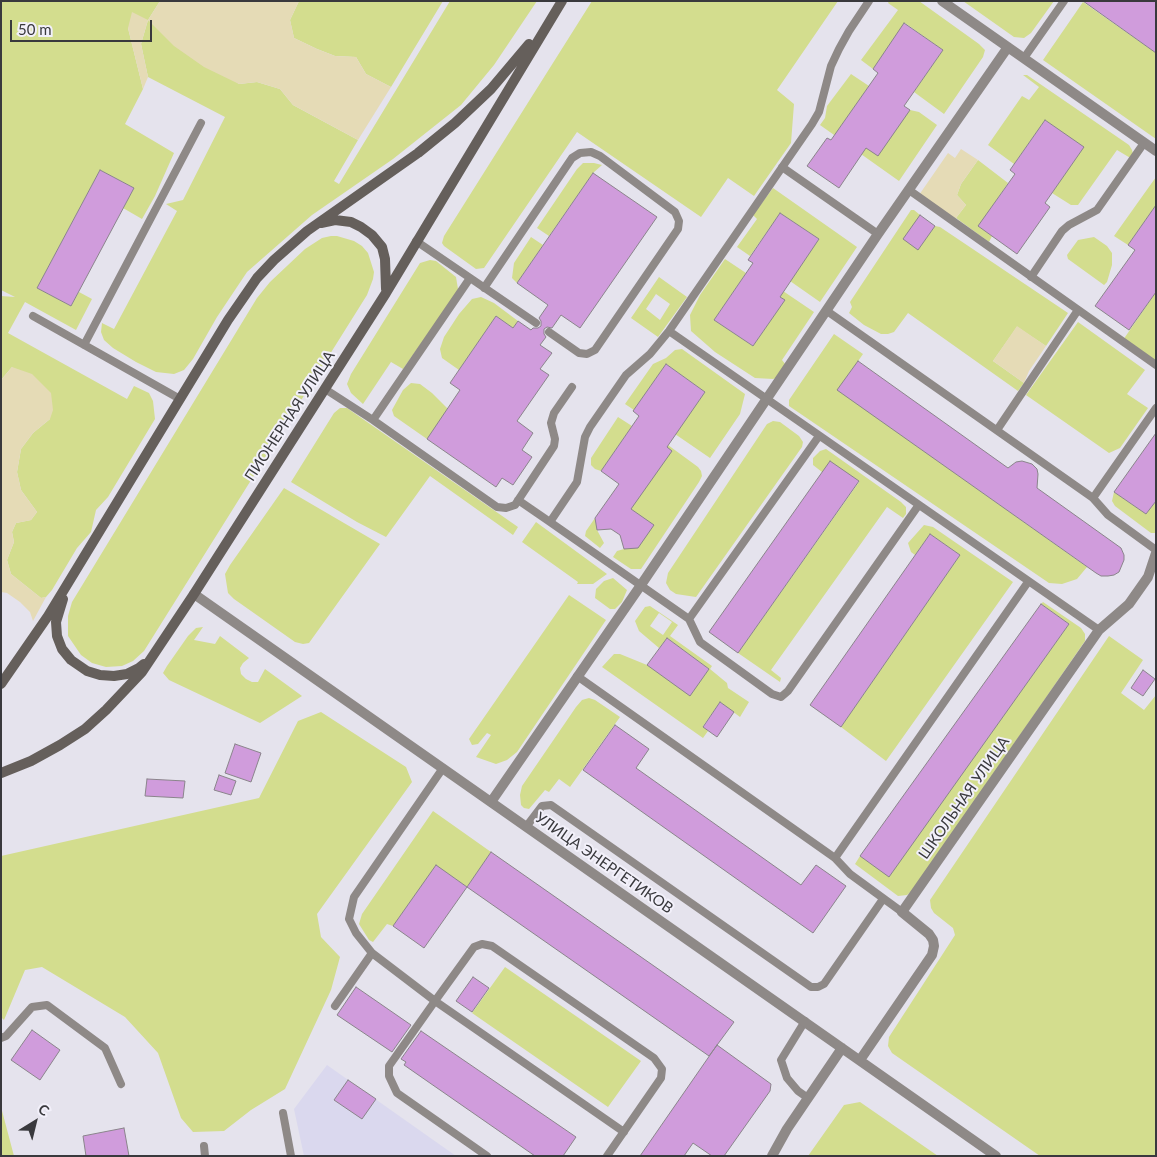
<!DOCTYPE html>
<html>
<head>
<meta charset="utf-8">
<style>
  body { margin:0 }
  #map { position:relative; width:1157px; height:1157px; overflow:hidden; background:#e5e3ed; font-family:Lato,sans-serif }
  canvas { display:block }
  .frame { position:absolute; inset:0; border:2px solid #39393d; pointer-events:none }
  .north { position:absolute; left:10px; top:1097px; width:50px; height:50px; -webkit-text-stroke:4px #f2f0fa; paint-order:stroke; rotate:36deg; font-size:14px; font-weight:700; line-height:20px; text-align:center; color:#39393d }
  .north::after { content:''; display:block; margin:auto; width:18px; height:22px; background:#39393d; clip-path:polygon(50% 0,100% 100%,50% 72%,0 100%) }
  .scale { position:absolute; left:10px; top:20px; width:142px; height:22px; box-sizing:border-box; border:2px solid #39393d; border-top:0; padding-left:6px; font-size:15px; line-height:18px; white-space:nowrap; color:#39393d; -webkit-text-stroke:4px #f2f0fa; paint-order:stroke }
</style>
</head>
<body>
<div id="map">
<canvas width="1157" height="1157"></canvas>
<div class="frame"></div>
<div class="north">С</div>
<div class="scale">50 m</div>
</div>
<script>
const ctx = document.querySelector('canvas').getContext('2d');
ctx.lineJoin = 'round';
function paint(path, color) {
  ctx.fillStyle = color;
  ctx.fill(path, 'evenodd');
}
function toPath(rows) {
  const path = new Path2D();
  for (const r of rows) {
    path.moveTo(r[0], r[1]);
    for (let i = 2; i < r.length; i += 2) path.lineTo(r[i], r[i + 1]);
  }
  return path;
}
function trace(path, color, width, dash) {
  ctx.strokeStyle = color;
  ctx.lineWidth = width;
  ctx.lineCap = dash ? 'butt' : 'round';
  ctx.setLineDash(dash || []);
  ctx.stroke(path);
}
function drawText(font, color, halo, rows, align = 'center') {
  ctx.font = font + ' Lato,sans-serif';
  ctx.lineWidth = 4;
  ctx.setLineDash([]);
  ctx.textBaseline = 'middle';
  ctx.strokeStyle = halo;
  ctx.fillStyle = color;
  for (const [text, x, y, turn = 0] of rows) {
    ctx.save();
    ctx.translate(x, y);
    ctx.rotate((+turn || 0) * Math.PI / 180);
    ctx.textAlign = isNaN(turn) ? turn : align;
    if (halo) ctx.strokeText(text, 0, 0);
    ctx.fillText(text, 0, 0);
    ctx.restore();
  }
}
const education = toPath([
  [327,1065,456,1156,304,1156,294,1109]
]);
const green = toPath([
  [1,1,160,1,148,20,239,84,257,82,280,89,293,105,358,140,334,181,339,184,450,1,537,1,494,65,461,105,393,159,312,215,247,272,217,317,193,359,184,370,174,374,156,372,136,362,113,348,104,340,101,332,102,323,114,329,177,211,166,204,183,200,225,117,148,77,141,44,148,20,128,28,143,89,125,124,174,153,155,196,142,219,123,208,134,188,100,170,37,288,71,306,79,292,92,299,76,330,25,302,8,333,127,399,134,386,149,393,153,401,155,419,108,497,96,510,91,532,77,548,52,590,46,597,41,598,11,574,7,560,14,542,12,532,16,523,31,520,37,512,21,490,17,472,21,449,33,433,50,419,12,367,1,380,1,296,15,297,1,290],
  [299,1,443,1,391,87,366,74,356,57,335,56,317,49,294,38,290,20],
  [592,1,838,1,777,90,794,104,791,143,754,196,728,178,701,217,577,132,484,268,476,269,444,246,442,243,444,236],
  [889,1,919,1,979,44,985,50,983,57,944,114,914,92,943,50,905,23,873,69,861,60,898,10,888,3],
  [963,1,1054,1,1031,33,1024,38,1014,37],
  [1083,2,1156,53,1156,139,1043,60],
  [851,74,869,86,839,129,910,110,919,112,937,125,899,181,820,125,825,118,827,106],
  [1023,75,1027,75,1129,145,1132,150,1133,154,1132,159,1117,150,1078,205,1071,205,1052,193,1083,147,1045,120,1014,164,988,145,1022,96,1029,100,1039,87],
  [978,160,1008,183,979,226,992,236,989,242,956,218,966,205,957,195,961,184],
  [583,163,594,163,602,165,593,173,549,236,537,228,577,169],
  [1156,177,1156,205,1128,245,1114,236],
  [773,188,857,247,820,302,790,281,819,239,780,213,750,256,737,247,757,219,753,215],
  [911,210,914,210,920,215,918,249,935,226,940,227,1068,313,1046,346,1017,327,993,361,1024,383,1018,391,908,313,894,332,888,334,881,334,864,325,849,313,852,307,850,302],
  [331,236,337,236,354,241,362,246,368,253,374,272,373,279,367,295,144,651,133,661,122,666,106,667,92,663,81,655,68,636,68,616,72,602,257,298,270,282,305,249,322,238],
  [531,237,543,245,517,283,512,278,514,263],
  [1094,237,1107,246,1112,253,1112,265,1107,282,1104,285,1068,259,1067,255,1078,240],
  [725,259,746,273,714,320,753,346,784,301,780,297,783,291,814,312,782,360,786,365,778,377,773,379,755,378,715,352,691,331,690,315,700,295],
  [430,260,436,261,456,277,458,289,456,294,403,369,391,362,363,404,351,393,347,384,351,374,420,263],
  [659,277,687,297,658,337,631,318],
  [656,294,670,304,660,320,646,309],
  [1156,292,1156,363,1123,340],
  [481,297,494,303,518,321,513,328,496,316,459,370,442,358,440,349,444,337,459,314,472,299],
  [1078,322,1145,370,1127,394,1148,408,1120,448,1109,453,1026,395],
  [834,334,863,354,838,390,1087,567,1077,579,1062,584,1049,583,789,406,789,400],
  [682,349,745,394,740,414,710,458,675,434,705,392,666,364,634,410,625,404,653,364,666,358,675,350],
  [411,383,420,384,432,393,448,409,427,439,394,416,392,410,403,390],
  [340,408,347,408,518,527,513,535,430,476,386,537,357,522,291,482,334,413],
  [618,417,632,426,601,471,595,469,591,465,591,458],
  [773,421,780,422,799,436,803,442,802,447,696,597,676,594,670,590,666,583,668,573,767,424],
  [668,445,698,467,701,471,702,476,699,482,641,569,631,569,613,557,617,551,624,549,653,525,622,503],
  [826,449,901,502,906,507,906,514,903,518,887,507,771,670,781,678,780,682,738,653,859,482,822,472,813,465,813,458,820,451],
  [284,488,380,544,309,643,303,644,295,642,234,599,228,593,225,574,230,565],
  [1114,492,1146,514,1156,501,1156,533,1151,533,1115,506,1112,501],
  [595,518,597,530,604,543,600,548,585,536,586,531],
  [536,522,607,574,593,584,577,584,578,582,522,542],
  [924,525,933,527,1013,582,886,761,841,727,960,555,930,534,915,555,911,552,908,543],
  [613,578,627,590,622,602,615,609,610,609,595,598,596,589,604,581],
  [569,595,606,620,517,752,507,760,496,764,476,757,491,735,487,733,478,744,472,745,469,739],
  [1043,602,1081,628,1085,634,1085,641,913,890,907,895,898,896,855,864,860,856,889,876,1069,624,1041,604],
  [650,606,678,625,670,636,712,666,710,669,727,683,728,688,749,702,740,717,720,702,703,726,708,731,703,738,602,667,614,654,620,654,647,665,690,695,709,669,667,638,659,648,639,631,635,621,645,607],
  [659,613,672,622,663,635,650,626],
  [203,627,194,640,215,644,220,636,249,658,243,663,240,668,241,674,246,679,252,682,258,682,265,669,302,696,260,723,169,680,163,673,167,666,188,636,196,628],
  [1109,636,1143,660,1121,693,1144,710,1156,695,1156,1156,1040,1156,892,1053,888,1046,889,1037,955,935,953,928,934,913,931,908,930,900],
  [589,698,595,700,620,717,570,787,559,779,549,792,545,790,529,809,524,808,521,805,520,795,522,786,576,707,582,700],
  [321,712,406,767,412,782,317,914,321,937,340,957,331,990,285,1089,251,1110,224,1131,193,1132,181,1118,158,1053,125,1017,42,967,25,970,4,1020,1,1017,1,856,259,798,298,721],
  [433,811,491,852,467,887,436,866,393,926,387,924,373,942,369,940,359,924,362,914],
  [505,967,641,1061,608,1107,472,1013],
  [860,1102,938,1156,808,1156,844,1105],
  [1,1107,14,1156,2,1156,1,1154]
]);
const sand = toPath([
  [160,1,299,1,290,20,294,38,317,49,335,56,356,57,366,74,391,87,358,140,293,105,280,89,257,82,239,84,204,67,174,46,148,20,141,44,148,77,143,89,128,28,132,12,148,20],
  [961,149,978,160,961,184,957,195,966,205,956,218,954,219,919,195,948,153,955,158],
  [1017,326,1046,346,1029,371,1024,383,993,361],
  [12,367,32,374,51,393,53,410,50,419,33,433,21,449,17,472,21,490,37,512,31,520,16,523,12,532,14,542,7,560,11,574,41,598,46,597,33,621,30,612,20,602,7,593,1,592,1,380]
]);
const building = toPath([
  [1083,1,1156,1,1156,53,1083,1],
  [904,23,943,50,904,106,910,110,878,156,866,148,839,188,807,166,827,138,831,140,878,73,873,69,904,23],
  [1045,120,1084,147,1045,203,1050,207,1017,254,978,226,1015,174,1010,170,1045,120],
  [100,170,134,188,71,306,37,288,100,170],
  [593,173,657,217,580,328,561,315,552,328,547,327,544,329,544,334,546,337,540,345,552,353,540,369,549,375,517,421,533,433,522,450,532,457,513,485,502,478,496,487,427,439,460,390,450,383,496,316,513,328,518,321,531,330,533,328,538,328,541,326,541,321,539,318,548,305,517,283,593,173],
  [1156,205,1156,292,1129,330,1095,306,1135,250,1128,245,1156,205],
  [780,213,819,239,780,297,785,300,753,346,714,320,753,263,748,260,780,213],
  [920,215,935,226,918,250,903,239,920,215],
  [858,361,1008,468,1016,462,1022,461,1032,464,1037,469,1038,474,1037,488,1121,548,1124,555,1124,560,1119,572,1114,575,1108,576,1101,576,1096,573,837,390,858,361],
  [666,364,705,392,667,447,672,451,631,509,654,525,638,548,624,549,620,535,611,529,597,530,595,518,619,484,601,471,639,416,633,411,666,364],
  [1156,433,1156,501,1146,514,1114,492,1156,433],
  [830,461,859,481,738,653,709,632,830,461],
  [930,534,960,555,841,727,810,705,930,534],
  [1041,604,1069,624,889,877,860,856,1041,604],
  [667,638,709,669,690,696,647,665,667,638],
  [1143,670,1155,679,1143,696,1131,688,1143,670],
  [720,702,734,712,717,737,703,727,720,702],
  [615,725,649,749,636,768,801,885,816,865,846,886,813,933,583,770,615,725],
  [235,744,261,753,251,782,225,773,235,744],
  [219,775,236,781,231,795,214,790,219,775],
  [147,779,185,781,183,798,145,796,147,779],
  [491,852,734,1022,709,1056,467,887,491,852],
  [436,865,467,887,424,948,393,926,436,865],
  [473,977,489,988,472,1012,456,1001,473,977],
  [356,987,411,1025,392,1052,337,1015,356,987],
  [32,1030,60,1050,40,1080,11,1060,32,1030],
  [421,1031,576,1137,563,1156,535,1156,404,1065,406,1062,401,1059,421,1031],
  [717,1045,771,1084,770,1091,724,1156,712,1156,693,1143,684,1156,640,1156,717,1045],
  [348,1080,376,1099,362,1119,334,1100,348,1080],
  [124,1128,129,1156,86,1156,83,1136,124,1128]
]);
const lane = toPath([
  [869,1,849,31,839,49,831,66,819,112,812,124,669,331,650,354,626,375,590,427,585,437,577,482,550,522,689,619,700,642,772,694,781,697,788,691,918,506],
  [1024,58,1064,1],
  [782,167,878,234],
  [909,190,1156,365],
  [416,241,536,323],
  [1031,277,1062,231,1069,225,1097,210,1144,143],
  [484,288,572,158,580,153,591,152,600,156,675,212,679,221,678,229,595,350,587,354,579,353,549,332],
  [827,311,1093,498,1108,515,1156,550],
  [33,316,180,399],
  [669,331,1099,630],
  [84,345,201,123],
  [325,389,373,420,497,507,506,508,515,505,554,446,555,439,551,423,554,413,572,387],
  [373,420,470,278],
  [997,430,1078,310],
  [1093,498,1156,408],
  [518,500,550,522],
  [689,619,819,436],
  [577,676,835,858],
  [443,768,354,897,349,919,356,933,372,953,435,1001,624,1132],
  [526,827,542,806,551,805,811,987,818,987,824,984,883,899],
  [902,912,850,874,835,858,1028,582],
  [335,1006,372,953],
  [805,1021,781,1060,787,1078,798,1091,808,1098],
  [1,1038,6,1036,32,1007,47,1005,105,1048,121,1084],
  [283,1113,291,1156],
  [204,1146,205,1156],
  [487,1156,397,1093,389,1076,389,1066,435,1001,474,947,482,944,492,946,654,1058,662,1069,661,1078,607,1156]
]);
const street = toPath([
  [942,1,1156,151],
  [194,594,996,1156],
  [491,802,641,585,878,234,1008,47],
  [860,1060,932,955,934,946,933,940,929,934,902,912,1099,630,1129,604,1148,577,1156,553],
  [772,1156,787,1129,842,1048]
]);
const secondary = toPath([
  [321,223,335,220,351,222,361,227,372,235,382,247,385,259,386,289],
  [63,599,56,622,57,636,62,649,71,660,87,671,100,675,114,676,127,674,139,668,144,664],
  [1,684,48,616,228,320,257,278,274,260,307,231,418,153,455,123,491,89,529,44],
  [1,773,31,761,60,745,85,729,106,710,142,672,194,594,386,293,562,1]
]);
const streetNames = [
  ["ПИОНЕРНАЯ УЛИЦА",290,416,-57],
  ["ШКОЛЬНАЯ УЛИЦА",964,798,-55],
  ["УЛИЦА ЭНЕРГЕТИКОВ",604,863,35]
];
paint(education, '#dad8ee');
paint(green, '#d3dd8e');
paint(sand, '#e5dbb6');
paint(building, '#d09cdc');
trace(building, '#8a848b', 1);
trace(lane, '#8e8987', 8);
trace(street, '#8e8987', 10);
trace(secondary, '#655f5b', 10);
drawText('15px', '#39393d', '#f2f0fa', streetNames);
</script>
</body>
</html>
